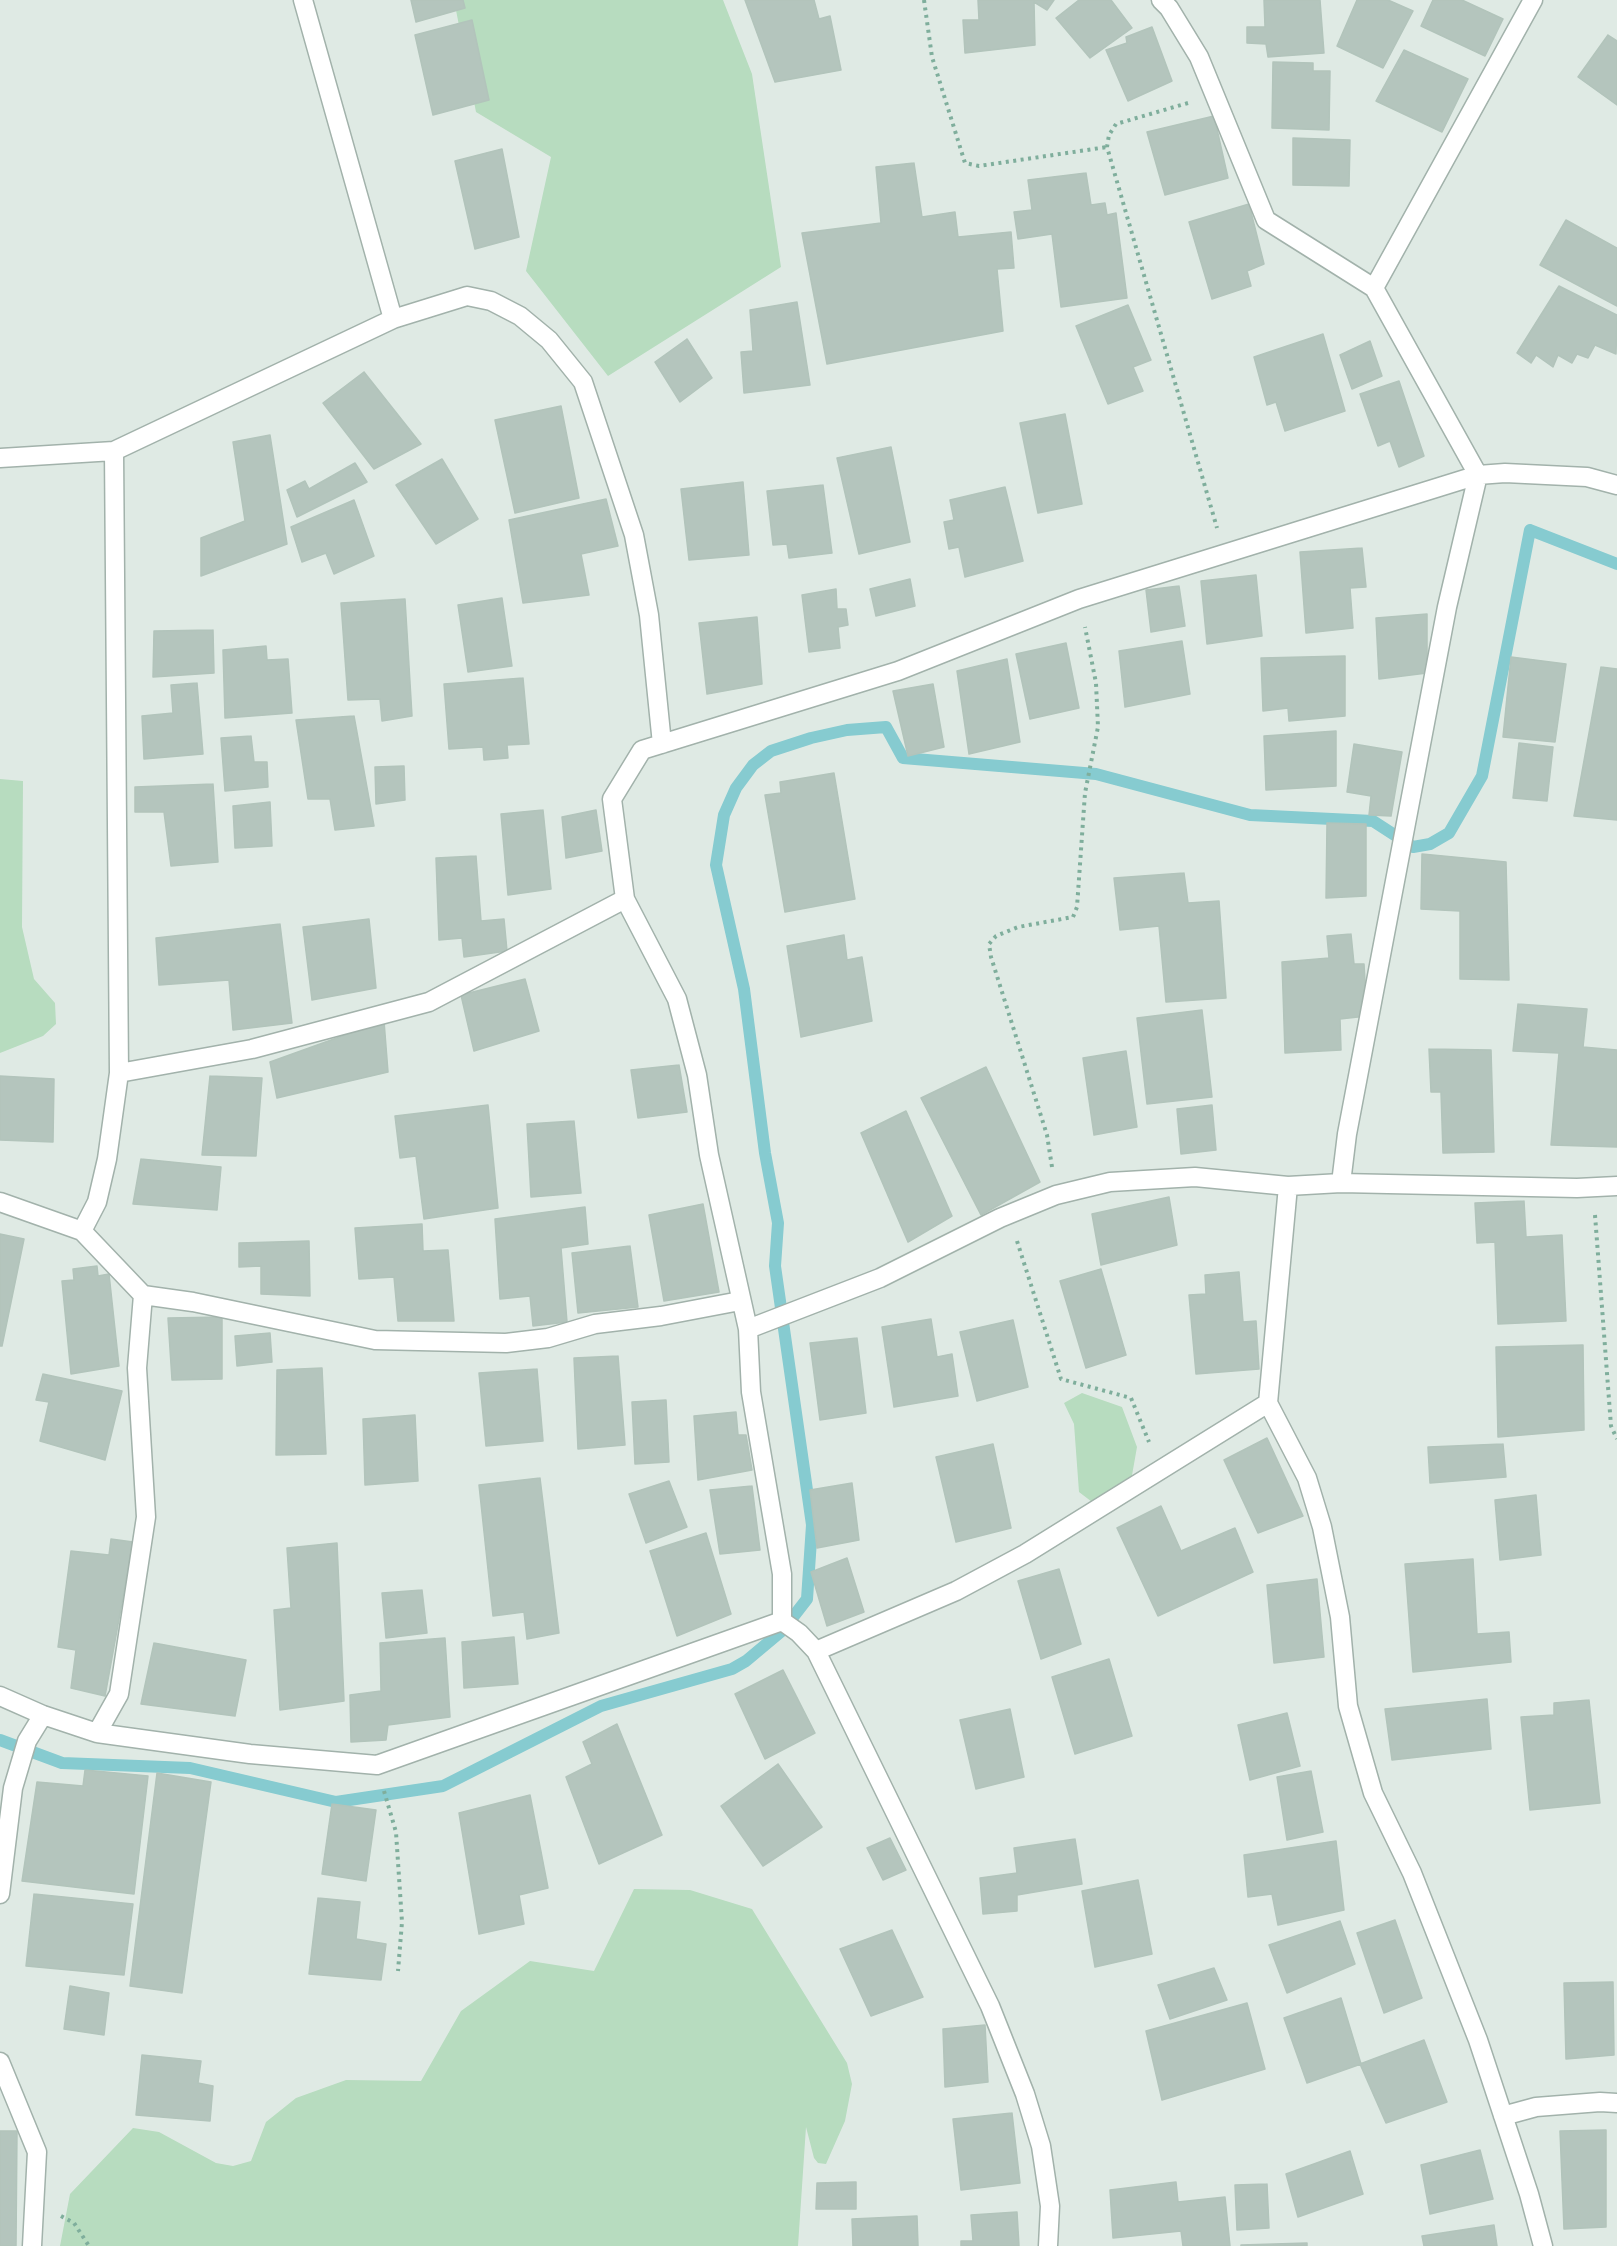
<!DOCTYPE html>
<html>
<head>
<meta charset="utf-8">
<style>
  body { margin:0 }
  canvas { display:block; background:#dfeae4 }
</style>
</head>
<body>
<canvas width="1617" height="2246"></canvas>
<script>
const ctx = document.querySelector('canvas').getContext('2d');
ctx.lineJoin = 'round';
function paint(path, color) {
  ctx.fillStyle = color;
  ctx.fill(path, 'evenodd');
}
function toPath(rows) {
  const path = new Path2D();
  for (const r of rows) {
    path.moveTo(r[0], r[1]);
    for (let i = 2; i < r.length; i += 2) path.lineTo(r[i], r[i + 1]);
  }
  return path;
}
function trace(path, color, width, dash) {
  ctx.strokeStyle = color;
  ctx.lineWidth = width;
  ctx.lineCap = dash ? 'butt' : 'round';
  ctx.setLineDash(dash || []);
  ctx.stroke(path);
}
const green = toPath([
  [454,0,723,0,752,74,781,267,608,376,526,271,551,157,476,112],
  [0,779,23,781,22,927,34,979,55,1003,56,1024,43,1036,0,1053],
  [1082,1393,1122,1407,1137,1447,1131,1481,1096,1505,1079,1492,1074,1424,1064,1403],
  [634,1889,690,1890,752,1909,847,2063,852,2084,845,2121,826,2164,818,2163,814,2158,806,2127,798,2246,60,2246,70,2194,133,2128,159,2132,216,2163,233,2166,251,2161,266,2122,296,2098,346,2080,421,2081,461,2011,530,1961,594,1971]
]);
const stream = toPath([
  [0,1740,62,1763,190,1768,336,1802,443,1786,601,1706,732,1669,746,1661,783,1630,807,1599,812,1525,775,1266,778,1223,765,1153,744,989,716,865,724,815,736,788,753,765,771,751,811,738,847,730,886,727,903,758,1096,774,1250,815,1373,821,1413,847,1430,844,1449,833,1482,776,1530,530,1617,564]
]);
const building = toPath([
  [411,0,463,0,465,8,416,22,411,0],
  [745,0,814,0,819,19,830,16,841,70,775,82,745,0],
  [978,0,1054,0,1047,10,1034,2,1035,45,965,53,963,20,979,20,978,0],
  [1079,0,1111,0,1132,28,1090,58,1056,18,1079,0],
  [1264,0,1320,0,1324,53,1268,57,1266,44,1247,43,1247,27,1265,27,1264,0],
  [1357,0,1388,0,1413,11,1383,68,1337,46,1357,0],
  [1433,0,1462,0,1503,19,1485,56,1421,26,1433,0],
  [472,20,489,100,433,115,415,35,472,20],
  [1152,27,1172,81,1128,101,1106,50,1127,43,1126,37,1152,27],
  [1608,35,1617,41,1617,105,1578,77,1608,35],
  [1404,50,1468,79,1442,132,1376,101,1404,50],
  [1273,62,1313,63,1313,71,1330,71,1329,130,1272,128,1273,62],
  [1214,116,1228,178,1165,195,1147,132,1214,116],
  [1293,138,1350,140,1349,186,1293,185,1293,138],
  [502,149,519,237,475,249,455,161,502,149],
  [914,163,922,217,955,212,958,237,1011,232,1014,268,997,269,1003,331,827,364,802,233,881,223,876,167,914,163],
  [1086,173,1091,205,1105,203,1107,215,1116,213,1127,298,1061,307,1052,234,1018,239,1014,212,1032,210,1028,180,1086,173],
  [1249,204,1264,264,1247,271,1251,286,1212,299,1189,222,1249,204],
  [1566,220,1617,248,1617,306,1540,265,1566,220],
  [1559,286,1617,315,1616,354,1595,345,1588,358,1577,354,1572,363,1558,355,1553,367,1536,355,1531,363,1517,353,1559,286],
  [797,302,810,385,744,393,741,352,753,351,750,310,797,302],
  [1128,305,1151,360,1133,367,1143,391,1108,404,1076,326,1128,305],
  [1323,334,1345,411,1285,431,1276,402,1267,405,1254,357,1323,334],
  [687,339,712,378,680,402,655,362,687,339],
  [1370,341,1382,376,1352,389,1340,355,1370,341],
  [364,372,421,444,374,469,323,403,364,372],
  [1399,381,1424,456,1399,467,1390,441,1378,446,1360,394,1399,381],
  [561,406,579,498,515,513,495,420,561,406],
  [1065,414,1082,504,1038,513,1020,423,1065,414],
  [270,435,287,544,201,576,201,538,245,521,233,442,270,435],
  [891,447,910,542,859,554,837,458,891,447],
  [442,459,478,519,436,544,396,485,442,459],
  [355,463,367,482,297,517,287,490,305,481,309,489,355,463],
  [743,482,749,555,689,560,681,489,743,482],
  [823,485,832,553,789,558,787,544,773,545,767,491,823,485],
  [1005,487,1023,561,965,577,959,547,949,549,944,522,954,520,950,500,1005,487],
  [606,499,618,546,581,554,589,595,523,603,509,520,606,499],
  [354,500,374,556,334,574,326,553,302,562,291,527,354,500],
  [1362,548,1366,587,1350,588,1353,628,1306,633,1300,552,1362,548],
  [1256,575,1262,636,1207,644,1201,581,1256,575],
  [910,579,915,606,876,616,870,589,910,579],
  [1179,586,1185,626,1151,632,1146,590,1179,586],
  [836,589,837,609,846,609,848,625,838,627,840,648,809,652,802,595,836,589],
  [502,598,512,666,468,672,458,605,502,598],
  [405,599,412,716,382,721,380,699,348,700,341,603,405,599],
  [1427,614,1427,673,1379,679,1376,618,1427,614],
  [757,617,762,684,707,694,699,623,757,617],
  [213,630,214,673,153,677,154,631,213,630],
  [1182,641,1190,694,1125,707,1119,651,1182,641],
  [1066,643,1079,708,1030,719,1016,654,1066,643],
  [266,646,267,660,288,659,292,713,225,718,223,650,266,646],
  [1345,656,1345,716,1289,721,1288,708,1263,711,1261,658,1345,656],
  [1511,657,1566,664,1555,742,1503,737,1511,657],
  [1007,659,1020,742,969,754,957,671,1007,659],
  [1601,667,1617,669,1617,820,1574,816,1601,667],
  [523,678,529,744,507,745,508,758,484,760,483,747,449,749,444,684,523,678],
  [197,683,203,754,144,759,142,716,173,713,171,685,197,683],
  [933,684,944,747,908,756,893,691,933,684],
  [354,716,374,826,335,830,330,799,308,799,296,720,354,716],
  [1336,731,1336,786,1266,790,1264,736,1336,731],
  [251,736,254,762,267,762,268,787,225,791,221,738,251,736],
  [1519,743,1553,747,1547,801,1513,798,1519,743],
  [1354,744,1402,752,1391,816,1369,815,1371,796,1347,792,1354,744],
  [404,766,405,800,376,804,375,767,404,766],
  [834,773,855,899,785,912,765,795,781,793,780,782,834,773],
  [213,784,218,862,171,866,164,812,135,812,135,787,213,784],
  [270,802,272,846,235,848,233,806,270,802],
  [543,810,551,889,508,895,501,814,543,810],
  [596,810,602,851,566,858,562,817,596,810],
  [1327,823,1366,824,1366,896,1326,898,1327,823],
  [1422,854,1506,862,1509,980,1460,979,1460,911,1421,909,1422,854],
  [476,856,481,921,504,919,507,951,464,957,462,938,439,940,436,858,476,856],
  [1184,873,1188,903,1219,901,1226,998,1166,1002,1159,926,1120,930,1114,878,1184,873],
  [369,919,376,988,312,1000,303,927,369,919],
  [280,924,292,1023,233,1030,229,980,159,985,156,938,280,924],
  [1351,934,1354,964,1364,964,1367,1016,1340,1019,1341,1050,1285,1053,1282,962,1329,958,1327,936,1351,934],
  [844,935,847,960,862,957,872,1021,801,1037,787,946,844,935],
  [525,979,539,1031,474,1051,461,995,525,979],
  [1518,1004,1587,1009,1583,1047,1617,1050,1617,1147,1551,1145,1559,1053,1513,1051,1518,1004],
  [1202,1010,1212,1097,1147,1104,1137,1018,1202,1010],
  [384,1021,388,1072,277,1098,270,1062,384,1021],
  [1429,1049,1491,1050,1494,1152,1443,1153,1441,1092,1431,1092,1429,1049],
  [1126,1051,1137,1127,1094,1135,1083,1058,1126,1051],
  [679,1065,687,1112,638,1118,631,1070,679,1065],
  [986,1067,1040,1182,981,1215,921,1098,986,1067],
  [0,1076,54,1079,53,1142,0,1140,0,1076],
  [210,1076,262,1078,256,1156,202,1155,210,1076],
  [488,1105,498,1208,424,1219,416,1156,400,1158,395,1116,488,1105],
  [1212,1105,1216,1150,1181,1154,1177,1109,1212,1105],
  [906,1111,952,1216,908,1242,861,1133,906,1111],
  [574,1121,581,1193,531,1197,527,1124,574,1121],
  [141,1159,221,1167,217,1210,133,1204,141,1159],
  [1169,1197,1177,1245,1101,1265,1092,1214,1169,1197],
  [1524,1201,1526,1237,1562,1235,1566,1321,1498,1324,1495,1242,1477,1243,1475,1203,1524,1201],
  [703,1204,719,1292,664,1301,649,1215,703,1204],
  [585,1207,588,1244,561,1248,567,1322,533,1326,530,1296,500,1299,495,1219,585,1207],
  [422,1224,423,1251,448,1250,454,1321,398,1321,394,1277,359,1279,355,1228,422,1224],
  [0,1234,24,1239,2,1346,0,1346,0,1234],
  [309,1241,310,1296,261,1294,261,1266,239,1267,239,1243,309,1241],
  [630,1246,638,1307,578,1313,572,1253,630,1246],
  [97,1266,98,1276,109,1274,119,1366,71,1374,62,1281,74,1280,73,1269,97,1266],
  [1101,1269,1126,1355,1086,1368,1060,1281,1101,1269],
  [1239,1272,1243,1322,1256,1321,1259,1369,1196,1374,1189,1295,1206,1294,1205,1275,1239,1272],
  [222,1317,222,1379,172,1380,168,1318,222,1317],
  [931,1319,937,1357,952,1354,958,1396,894,1407,882,1327,931,1319],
  [1013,1320,1028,1387,977,1401,960,1332,1013,1320],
  [270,1333,272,1362,237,1366,235,1336,270,1333],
  [857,1338,866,1413,820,1420,810,1343,857,1338],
  [1583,1345,1584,1430,1498,1437,1496,1347,1583,1345],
  [618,1356,625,1445,578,1449,574,1358,618,1356],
  [322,1368,326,1454,276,1455,277,1370,322,1368],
  [537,1369,543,1441,486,1446,479,1373,537,1369],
  [43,1374,122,1391,105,1460,40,1441,49,1402,36,1400,43,1374],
  [666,1400,669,1462,635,1464,632,1402,666,1400],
  [736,1412,738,1435,746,1435,752,1470,698,1480,694,1416,736,1412],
  [415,1415,418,1481,365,1485,363,1419,415,1415],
  [1267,1438,1303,1516,1258,1533,1224,1460,1267,1438],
  [993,1444,1011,1528,956,1542,936,1457,993,1444],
  [1503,1444,1506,1477,1430,1483,1428,1447,1503,1444],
  [540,1478,559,1633,527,1639,524,1612,493,1616,479,1485,540,1478],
  [669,1481,687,1527,646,1543,629,1494,669,1481],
  [852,1483,859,1540,817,1548,810,1490,852,1483],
  [752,1486,760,1550,720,1554,710,1490,752,1486],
  [1536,1495,1541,1555,1500,1560,1495,1500,1536,1495],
  [1161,1506,1181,1551,1235,1528,1253,1572,1158,1616,1117,1528,1161,1506],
  [706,1533,731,1614,677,1636,650,1551,706,1533],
  [111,1539,133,1542,105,1696,71,1688,76,1650,58,1647,71,1551,109,1555,111,1539],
  [337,1543,344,1701,280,1710,274,1610,291,1608,287,1548,337,1543],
  [847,1558,864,1612,827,1626,811,1572,847,1558],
  [1473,1559,1477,1634,1509,1632,1511,1662,1413,1672,1405,1564,1473,1559],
  [1059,1569,1081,1644,1041,1659,1018,1581,1059,1569],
  [1317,1579,1324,1657,1274,1663,1267,1585,1317,1579],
  [422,1590,427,1633,386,1638,382,1593,422,1590],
  [514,1637,518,1684,464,1688,462,1642,514,1637],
  [445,1638,450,1717,388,1725,386,1740,351,1742,350,1695,381,1691,380,1643,445,1638],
  [154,1643,246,1660,235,1716,141,1704,154,1643],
  [1109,1659,1132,1736,1075,1754,1052,1677,1109,1659],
  [783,1670,815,1733,765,1759,735,1694,783,1670],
  [1487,1699,1491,1749,1392,1760,1385,1709,1487,1699],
  [1589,1700,1600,1803,1530,1810,1521,1717,1554,1715,1554,1703,1589,1700],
  [1010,1709,1024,1777,976,1789,960,1720,1010,1709],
  [1287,1713,1300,1766,1250,1780,1238,1725,1287,1713],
  [617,1724,662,1835,599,1864,566,1777,592,1764,583,1742,617,1724],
  [778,1764,822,1827,763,1866,721,1806,778,1764],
  [85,1770,148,1776,134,1894,22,1881,37,1782,83,1786,85,1770],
  [1311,1771,1323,1832,1287,1840,1277,1777,1311,1771],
  [157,1773,211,1782,182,1993,130,1986,157,1773],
  [530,1795,548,1888,519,1895,524,1924,479,1934,459,1813,530,1795],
  [332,1804,376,1810,366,1881,322,1874,332,1804],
  [890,1838,906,1870,883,1880,867,1848,890,1838],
  [1075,1839,1082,1884,1017,1895,1017,1911,983,1914,980,1878,1017,1873,1014,1848,1075,1839],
  [1336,1841,1344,1910,1278,1925,1272,1894,1248,1897,1244,1855,1336,1841],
  [1138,1880,1152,1954,1095,1967,1082,1891,1138,1880],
  [34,1894,133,1904,124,1975,26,1966,34,1894],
  [318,1898,360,1902,356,1939,386,1944,381,1980,309,1974,318,1898],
  [1395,1920,1422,1998,1384,2013,1357,1933,1395,1920],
  [1340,1921,1355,1964,1287,1993,1269,1945,1340,1921],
  [892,1930,923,1997,871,2016,840,1949,892,1930],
  [1214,1968,1227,2000,1170,2019,1158,1985,1214,1968],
  [1613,1982,1614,2055,1566,2059,1564,1983,1613,1982],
  [70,1986,109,1993,104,2035,64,2029,70,1986],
  [1341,1998,1361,2064,1307,2083,1284,2018,1341,1998],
  [1247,2003,1265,2069,1162,2100,1146,2031,1247,2003],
  [985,2025,988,2082,945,2087,943,2029,985,2025],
  [1424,2040,1447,2102,1386,2123,1360,2064,1424,2040],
  [142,2055,201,2061,198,2083,213,2086,210,2121,136,2115,142,2055],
  [1012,2113,1020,2183,961,2190,953,2119,1012,2113],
  [1606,2130,1606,2227,1564,2229,1560,2131,1606,2130],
  [0,2131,17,2131,16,2246,0,2246,0,2131],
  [1480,2150,1493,2199,1430,2214,1421,2165,1480,2150],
  [1350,2151,1363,2194,1298,2217,1286,2174,1350,2151],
  [856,2182,856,2209,816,2209,817,2183,856,2182],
  [1176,2182,1178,2202,1225,2197,1230,2246,1183,2246,1181,2231,1113,2238,1110,2190,1176,2182],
  [1267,2184,1269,2228,1237,2230,1235,2185,1267,2184],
  [1017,2212,1019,2246,961,2246,961,2241,973,2241,971,2215,1017,2212],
  [917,2216,918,2246,853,2246,852,2219,917,2216],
  [1494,2225,1497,2246,1424,2246,1422,2236,1494,2225],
  [1307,2243,1307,2246,1241,2246,1241,2245,1307,2243]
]);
const path = toPath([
  [924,0,932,57,965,163,979,166,1107,147],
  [1188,103,1116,124,1109,135,1107,147,1217,528],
  [1052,1167,1047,1135,991,957,989,944,996,936,1018,927,1073,917,1077,907,1085,793,1098,727,1096,683,1085,627],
  [1595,1215,1611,1426,1617,1439],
  [1017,1241,1061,1379,1131,1398,1149,1442],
  [384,1791,396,1832,402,1922,398,1971],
  [61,2216,74,2223,89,2246]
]);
const minor = toPath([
  [303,0,393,319],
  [1161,0,1169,8,1199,57,1266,220,1374,288,1478,475,1447,607,1347,1134,1341,1183],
  [1374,288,1533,0],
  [0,458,114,451,393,319,467,296,491,301,520,316,549,340,583,382,634,535,649,615,662,744],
  [119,1073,252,1049,429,1002,625,899],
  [1288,1186,1268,1403,1307,1478,1322,1527,1340,1617,1348,1706,1373,1793,1412,1873,1478,2040,1529,2194,1543,2246],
  [0,1202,82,1231,143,1295,193,1302,375,1340,506,1343,548,1338,595,1324,661,1316,740,1301],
  [82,1231,97,1202,107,1159,119,1073,114,451],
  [748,1329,880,1278,1000,1218,1056,1195,1110,1182,1195,1177,1288,1186,1341,1183,1577,1188,1617,1186],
  [782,1621,782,1574,751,1392,748,1329,709,1155,697,1075,677,999,625,899,612,799,642,750,898,671,1079,599,1478,475,1505,473,1587,477,1617,485],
  [816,1651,990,2006,1025,2094,1041,2146,1050,2206,1048,2246],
  [0,1696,43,1715,97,1733,250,1754,377,1765,782,1621,799,1633,816,1651,956,1591,1025,1554,1268,1403],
  [97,1733,119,1694,146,1517,137,1368,143,1295],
  [0,1894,13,1788,27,1741,43,1715],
  [0,2062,37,2152,32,2246],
  [1503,2116,1536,2107,1600,2102,1617,2103]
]);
paint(green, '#b7dcbf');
trace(stream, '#86cbd0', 12);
paint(building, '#b4c5bd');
trace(building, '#b2c4bb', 1.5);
trace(minor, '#a2b2ab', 21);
trace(path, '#7fae9c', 4, [3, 4.5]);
trace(minor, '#fff', 18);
</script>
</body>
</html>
